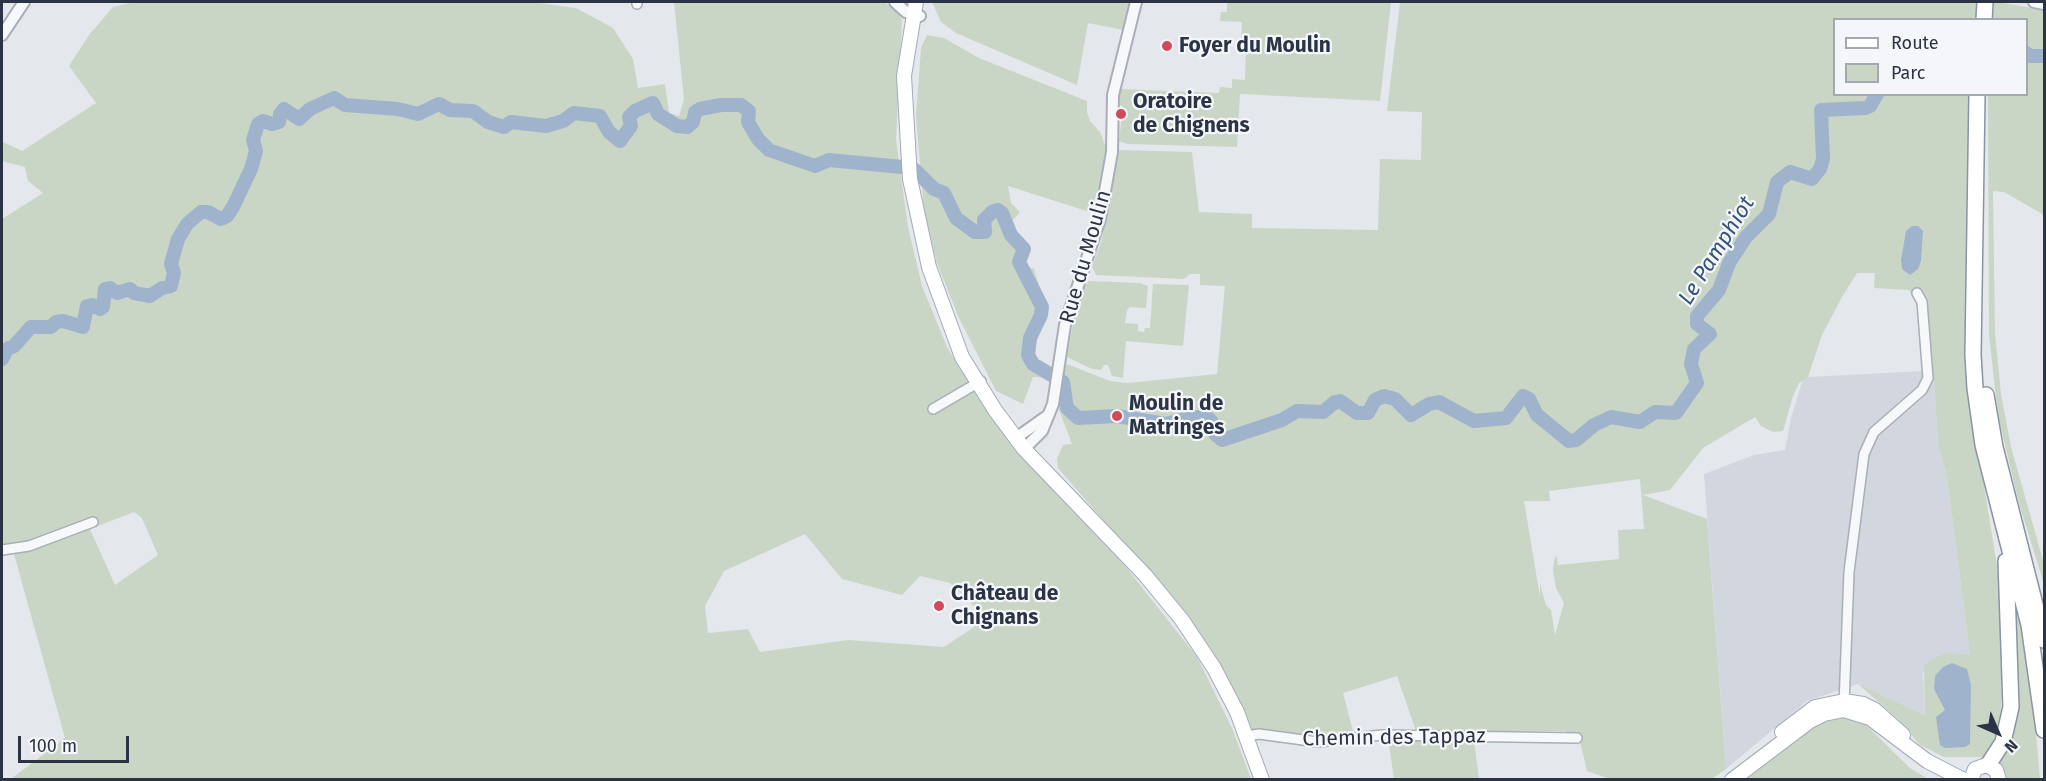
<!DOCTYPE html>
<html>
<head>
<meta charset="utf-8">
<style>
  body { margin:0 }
  #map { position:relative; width:2046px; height:781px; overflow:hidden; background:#e4e7ec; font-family:"Fira Sans",sans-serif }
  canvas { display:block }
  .frame { position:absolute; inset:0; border:3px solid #2b3445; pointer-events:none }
  .legend { position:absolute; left:1833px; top:18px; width:195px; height:78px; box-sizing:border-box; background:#f4f6f9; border:2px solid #a4a8b1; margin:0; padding:8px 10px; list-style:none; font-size:18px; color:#2b3445 }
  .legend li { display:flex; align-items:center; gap:12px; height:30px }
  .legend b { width:30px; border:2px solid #a4a8b1 }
  .north { position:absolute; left:1968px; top:703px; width:60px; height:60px; -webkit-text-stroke:4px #f4f6f9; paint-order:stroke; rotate:135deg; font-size:16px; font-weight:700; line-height:24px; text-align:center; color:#2b3445 }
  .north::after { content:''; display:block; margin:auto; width:21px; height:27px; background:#2b3445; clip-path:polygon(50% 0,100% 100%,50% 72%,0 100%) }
  .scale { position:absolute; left:18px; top:736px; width:111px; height:27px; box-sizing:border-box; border:3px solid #2b3445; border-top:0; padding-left:8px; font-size:18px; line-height:21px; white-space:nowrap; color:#2b3445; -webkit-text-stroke:4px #f4f6f9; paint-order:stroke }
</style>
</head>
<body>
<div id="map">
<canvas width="2046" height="781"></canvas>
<div class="frame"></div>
<ul class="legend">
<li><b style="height:8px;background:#fff"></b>Route</li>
<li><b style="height:16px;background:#c9d6c5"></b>Parc</li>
</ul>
<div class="north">N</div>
<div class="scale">100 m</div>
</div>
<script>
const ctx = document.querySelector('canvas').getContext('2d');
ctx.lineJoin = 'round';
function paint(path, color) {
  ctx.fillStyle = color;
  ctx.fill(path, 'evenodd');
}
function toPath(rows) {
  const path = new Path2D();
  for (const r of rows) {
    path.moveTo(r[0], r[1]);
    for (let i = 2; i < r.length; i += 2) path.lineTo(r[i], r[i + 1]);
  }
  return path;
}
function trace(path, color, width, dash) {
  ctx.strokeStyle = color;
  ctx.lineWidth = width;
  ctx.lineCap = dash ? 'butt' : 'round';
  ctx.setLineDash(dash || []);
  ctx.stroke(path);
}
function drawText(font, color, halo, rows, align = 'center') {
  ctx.font = font + ' "Fira Sans",sans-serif';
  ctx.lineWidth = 4.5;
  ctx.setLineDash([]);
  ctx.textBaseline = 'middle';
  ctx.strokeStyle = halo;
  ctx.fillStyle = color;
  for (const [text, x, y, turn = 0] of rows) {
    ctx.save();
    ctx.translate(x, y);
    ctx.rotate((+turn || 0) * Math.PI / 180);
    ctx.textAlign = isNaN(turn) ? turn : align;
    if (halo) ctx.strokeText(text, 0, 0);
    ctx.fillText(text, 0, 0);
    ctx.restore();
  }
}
const built = toPath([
  [1924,371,1934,379,1938,444,1947,477,1970,655,1923,672,1925,715,1858,684,1807,701,1726,769,1704,474,1754,455,1785,450,1791,418,1803,379,1808,377]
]);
const green = toPath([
  [134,2,531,2,576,8,613,28,633,59,638,88,665,84,669,113,679,116,684,99,674,2,884,2,896,10,902,20,896,140,908,227,922,286,947,347,980,401,1052,488,1125,566,1197,657,1232,728,1251,779,11,779,65,738,14,554,2,553,2,219,43,193,28,181,25,167,2,161,2,148,3,142,22,151,96,103,69,66,89,35,113,7],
  [134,512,142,518,158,555,115,585,90,529],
  [805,534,842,579,902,595,920,576,950,583,978,610,974,627,944,647,848,640,760,652,748,629,708,633,705,606,724,571],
  [932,2,1131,2,1124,30,1088,23,1077,85,956,33,941,22],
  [1227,2,1391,2,1380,101,1240,94,1237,147,1127,144,1119,141,1123,106,1120,105,1120,89,1219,93,1220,87,1232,88,1232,79,1245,80,1246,45,1241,44,1242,22,1220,21,1221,12,1227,12],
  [1400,2,1997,2,2044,10,2044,215,2004,192,1993,191,1995,333,2001,394,2011,447,2044,564,2044,584,2019,503,1998,415,1989,335,1988,95,2026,94,2026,20,1834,20,1834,94,1971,95,1973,418,1997,566,2003,636,2001,719,1989,757,1944,757,1920,745,1898,719,1858,684,1925,715,1924,666,1932,659,1947,653,1970,655,1947,477,1938,444,1934,379,1924,371,1917,301,1909,290,1874,288,1875,273,1857,273,1842,297,1822,335,1808,377,1799,383,1793,396,1783,431,1773,432,1761,426,1755,417,1703,448,1670,490,1643,495,1707,519,1726,769,1712,779,1610,779,1587,771,1580,741,1570,741,1566,731,1416,731,1397,676,1343,693,1354,735,1299,738,1252,730,1213,652,1189,619,1058,468,1057,459,1063,445,1072,444,1059,410,1063,369,1067,364,1110,381,1128,383,1217,374,1225,286,1200,285,1200,274,1190,274,1184,279,1096,275,1092,267,1102,239,1117,150,1192,152,1199,212,1252,214,1252,228,1378,230,1380,159,1421,160,1422,112,1387,111],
  [1640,479,1644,529,1618,530,1619,559,1558,565,1557,556,1554,560,1553,571,1556,588,1564,603,1555,635,1551,610,1546,605,1540,584,1540,597,1524,501,1550,501,1549,491],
  [927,35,944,38,979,58,1087,101,1087,112,1090,121,1100,132,1107,150,1096,214,1008,186,1011,203,1020,212,1012,221,1014,234,1024,239,1028,248,1024,265,1034,269,1046,308,1043,318,1035,329,1032,348,1039,363,1054,373,1053,378,1033,377,1023,404,996,391,959,318,937,263,924,210,916,116,921,48],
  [1089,281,1140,283,1148,286,1146,308,1130,307,1127,310,1125,323,1138,324,1138,331,1144,332,1145,328,1150,328,1153,284,1189,285,1183,346,1126,341,1123,378,1112,376,1108,365,1104,365,1101,370,1092,369,1067,357,1076,307,1083,288],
  [2014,595,2016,595,2031,679,2040,779,2007,779,1996,763,2003,749],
  [1839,717,1862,721,1910,768,1928,779,1745,780,1815,725],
  [1388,738,1474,740,1479,779,1388,779,1394,779]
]);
const water = toPath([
  [1912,226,1918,226,1923,231,1921,261,1918,269,1910,275,1902,269,1901,260,1906,231],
  [1952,663,1967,669,1971,685,1970,744,1965,747,1945,748,1940,745,1936,717,1945,710,1934,689,1935,676,1943,667]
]);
const river = toPath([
  [2026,53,2030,56,2044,56],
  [915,170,934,189,944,193,956,218,975,232,985,232,984,220,992,212,998,210,1002,213,1011,235,1024,249,1019,262,1042,307,1041,315,1030,338,1028,355,1033,364,1053,376],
  [2,359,7,349,14,346,31,327,51,327,56,322,63,321,83,327,87,306,92,305,100,309,103,307,105,289,110,288,117,293,130,289,134,293,150,296,162,288,171,286,174,273,171,264,178,239,187,224,201,212,208,212,221,219,227,216,233,207,251,169,256,151,253,140,258,124,263,121,272,124,279,122,280,114,284,109,299,119,310,109,334,98,345,105,398,109,418,114,439,104,450,110,473,111,488,122,504,127,511,122,546,126,563,121,574,113,600,116,609,132,620,141,631,126,629,117,635,111,653,103,658,114,677,126,687,127,693,122,695,112,700,109,721,105,741,105,749,111,748,122,758,139,769,150,815,166,829,160,902,167],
  [1063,382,1067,408,1078,418,1117,416,1166,424,1193,417,1208,418,1212,422,1214,433,1222,440,1282,420,1297,411,1323,412,1335,402,1340,401,1357,413,1368,413,1375,400,1384,396,1395,399,1411,415,1429,404,1439,402,1474,421,1506,418,1523,396,1529,399,1537,415,1569,441,1576,440,1594,425,1611,417,1640,422,1655,412,1676,413,1697,383,1691,364,1694,349,1710,334,1697,324,1697,316,1719,290,1729,263,1746,237,1769,214,1777,182,1790,172,1812,179,1820,169,1823,159,1821,110,1865,108,1870,106,1877,94]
]);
const minor = toPath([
  [637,2,637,4],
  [933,409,981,381],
  [2,550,29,546,93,522],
  [1844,705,1849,572,1864,454,1874,432,1922,390,1928,378,1922,302,1917,293],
  [1247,736,1259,734,1318,742,1382,735,1577,738]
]);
const tertiary = toPath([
  [895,2,906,12,920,16],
  [2034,2,2044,4],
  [2,35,24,2],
  [1016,438,1047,416],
  [1024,449,1042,431,1053,404,1065,325,1100,219,1112,152,1113,95,1136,2]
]);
const primary = toPath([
  [916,2,904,76,910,179,929,267,962,357,995,410,1024,449,1145,575,1182,620,1214,668,1237,712,1262,780],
  [1782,732,1815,707,1844,701,1863,704,1875,710,1903,735],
  [1732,780,1810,721,1824,714,1844,710,1870,718,1927,761,1964,780],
  [1971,780,1975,769,1986,765,1996,770,1999,780]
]);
const trunk = toPath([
  [1984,20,1985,2],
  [1977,94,1973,355,1975,388,1983,445,2029,625,2044,730],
  [1986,395,1995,447,2044,640],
  [1988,765,2003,742,2011,707,2006,561]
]);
const markers = [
  [1167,46,6,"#d1495b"],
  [1121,114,6,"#d1495b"],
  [1117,416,6,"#d1495b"],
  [939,606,6,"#d1495b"]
];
const poiNames = [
  ["Foyer du Moulin",1179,46],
  ["Oratoire",1133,102],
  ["de Chignens",1133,126],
  ["Moulin de",1129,404],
  ["Matringes",1129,428],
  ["Château de",951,594],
  ["Chignans",951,618]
];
const streetNames = [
  ["Rue du Moulin",1086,257,-74],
  ["Chemin des Tappaz",1394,738,-1]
];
const waterNames = [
  ["Le Pamphiot",1717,251,-58]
];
paint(built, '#d2d6de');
paint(green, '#c9d6c5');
paint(water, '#9fb4cc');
trace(river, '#9fb4cc', 14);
trace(minor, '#a9aeb7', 12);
trace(tertiary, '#a9aeb7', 14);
trace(primary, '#a3abb8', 16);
trace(trunk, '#8b94a3', 18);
trace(minor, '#f7f8fa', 9);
trace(tertiary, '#f7f8fa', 10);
trace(primary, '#fff', 14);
trace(trunk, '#fff', 15);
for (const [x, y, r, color] of markers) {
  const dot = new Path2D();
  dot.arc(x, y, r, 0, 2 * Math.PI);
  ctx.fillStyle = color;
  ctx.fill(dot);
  trace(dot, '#f4f6f9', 2);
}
drawText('bold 21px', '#2b3445', '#f4f6f9', poiNames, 'left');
drawText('21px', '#2b3445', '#f4f6f9', streetNames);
drawText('italic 22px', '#34527a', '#f4f6f9', waterNames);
</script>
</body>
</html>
